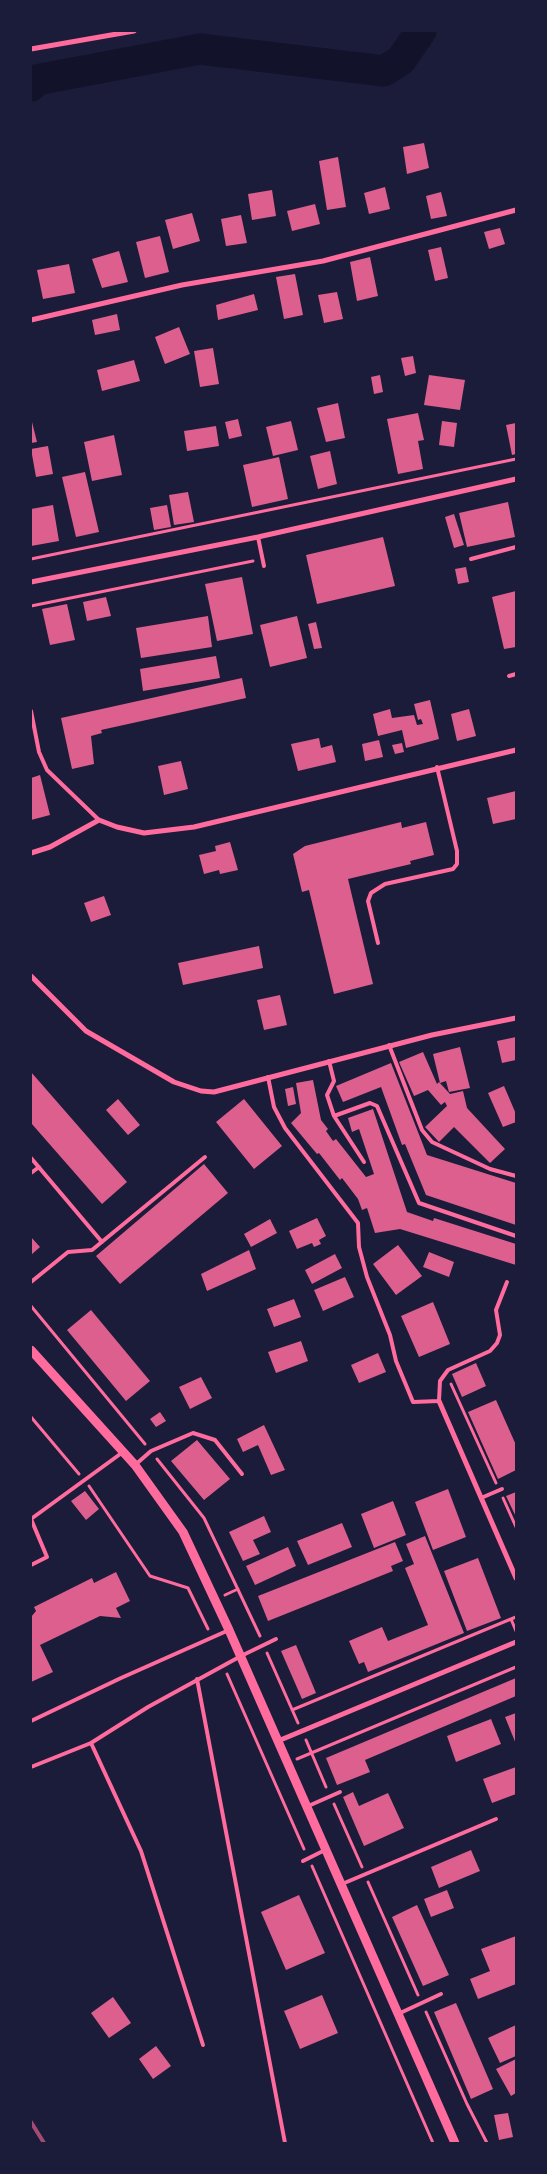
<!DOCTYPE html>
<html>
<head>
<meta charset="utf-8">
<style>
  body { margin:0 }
  #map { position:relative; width:547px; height:2174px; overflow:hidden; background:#1b1b3a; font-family:"Fira Sans",sans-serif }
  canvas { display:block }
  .frame { position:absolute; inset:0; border:32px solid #1b1b3a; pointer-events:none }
</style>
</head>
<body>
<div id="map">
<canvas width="547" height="2174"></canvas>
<div class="frame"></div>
</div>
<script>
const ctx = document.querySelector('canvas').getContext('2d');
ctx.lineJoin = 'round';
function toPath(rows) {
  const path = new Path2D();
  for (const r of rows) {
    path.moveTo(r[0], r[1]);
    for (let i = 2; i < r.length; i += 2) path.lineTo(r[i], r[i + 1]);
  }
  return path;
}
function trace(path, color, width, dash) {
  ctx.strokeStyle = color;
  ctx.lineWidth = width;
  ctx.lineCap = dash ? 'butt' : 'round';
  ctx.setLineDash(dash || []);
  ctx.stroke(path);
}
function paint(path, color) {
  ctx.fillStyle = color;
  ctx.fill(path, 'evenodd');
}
const river = toPath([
  [31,86,36,80,200,49,384,71,401,60,421,31]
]);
const building = toPath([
  [424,143,429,168,407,174,403,147],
  [338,157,346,207,327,210,319,161],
  [385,187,390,209,369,214,364,193],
  [272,190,276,216,252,220,248,194],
  [441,192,447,216,431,219,426,196],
  [315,204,320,224,292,231,287,211],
  [192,213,200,241,173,249,165,220],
  [241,215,247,243,226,246,221,219],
  [500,228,505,244,489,249,484,232],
  [160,236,169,272,145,278,136,242],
  [441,247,448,278,435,281,428,250],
  [119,251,128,282,102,288,92,259],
  [370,257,378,296,357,301,350,262],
  [69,264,75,293,43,299,37,270],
  [295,274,303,315,284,319,276,277],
  [337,292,343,319,324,323,318,295],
  [254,294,258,310,218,320,216,305],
  [117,314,120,330,95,335,92,320],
  [179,327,190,354,165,364,155,337],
  [213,348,219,384,200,387,194,351],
  [413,356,416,373,405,376,401,358],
  [134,360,140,381,102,391,97,370],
  [380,375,383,392,374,394,371,377],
  [429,375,465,380,460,410,424,405],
  [338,403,345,438,326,442,317,408],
  [418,413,424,440,418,441,423,469,398,474,387,419],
  [31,418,37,442,31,443],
  [238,419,242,436,229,439,225,422],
  [291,421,298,450,273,456,266,427],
  [442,421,457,423,454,447,439,445],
  [516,423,516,454,512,455,506,425],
  [216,426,219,446,187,451,184,431],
  [114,435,122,475,92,481,84,442],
  [48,446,53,474,36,477,31,449],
  [330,451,337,484,318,489,310,456],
  [279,457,288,499,252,507,243,465],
  [85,472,99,532,76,537,62,477],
  [188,492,194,522,174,525,169,495],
  [508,502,515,537,467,547,459,513],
  [53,505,59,541,31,546,31,509],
  [167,505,171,527,154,530,150,508],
  [454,514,464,545,454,548,445,517],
  [383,537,395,586,317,604,306,555],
  [466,567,469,582,458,584,455,569],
  [242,577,253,634,217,641,205,584],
  [516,591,516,647,504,649,492,597],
  [106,597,111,616,87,621,83,602],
  [67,604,75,640,50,645,42,609],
  [208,616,212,647,141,658,136,628],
  [297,616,307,658,270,667,260,625],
  [316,622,322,648,314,649,308,624],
  [216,656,220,678,143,691,140,669],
  [242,678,246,698,101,730,102,733,91,736,94,764,72,769,61,718],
  [430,700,439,739,406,748,402,730,378,736,373,714,390,709,392,718,414,715,417,725,423,724,421,719,418,720,414,704],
  [469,709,476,736,457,741,451,714],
  [319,738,321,748,332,745,336,762,298,771,291,744],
  [379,740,383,757,365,761,362,744],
  [402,743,404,752,395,754,392,745],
  [181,761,188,789,164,795,158,766],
  [40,775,50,815,31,820,31,778],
  [516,791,516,819,493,824,487,798],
  [401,822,402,828,426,822,434,855,410,861,411,864,348,879,373,984,334,994,309,890,302,892,293,854,305,846],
  [230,842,238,870,220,874,219,870,204,874,199,855,216,851,215,846],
  [104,896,111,915,91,922,84,903],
  [259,946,263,968,183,985,178,963],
  [280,995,287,1025,264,1030,257,1000],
  [516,1037,516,1060,502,1063,497,1041],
  [460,1047,470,1088,449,1092,446,1081,440,1083,433,1054],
  [423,1052,437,1084,439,1082,450,1094,463,1091,467,1108,505,1149,490,1163,454,1127,439,1142,425,1127,447,1106,445,1102,441,1105,428,1090,414,1096,399,1062],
  [391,1063,427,1155,516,1183,516,1225,426,1195,405,1144,402,1145,381,1087,343,1102,336,1086],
  [31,1072,127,1182,102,1204,31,1123],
  [313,1080,321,1120,328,1129,326,1131,333,1141,336,1139,366,1177,374,1174,359,1129,352,1132,348,1118,373,1109,407,1212,433,1221,434,1218,516,1244,516,1265,400,1229,375,1233,367,1208,362,1210,358,1199,342,1178,340,1180,319,1153,317,1154,291,1123,301,1113,296,1083],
  [504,1086,516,1114,516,1122,503,1127,488,1093],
  [293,1087,296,1104,288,1106,285,1089],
  [118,1099,140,1125,128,1135,106,1110],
  [244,1099,282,1146,254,1169,216,1122],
  [204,1164,228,1193,120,1284,96,1256],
  [317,1218,326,1236,319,1240,321,1244,314,1247,312,1243,297,1249,289,1231],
  [270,1219,277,1233,251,1247,244,1234],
  [31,1237,40,1247,31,1255],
  [398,1245,422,1276,396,1295,373,1264],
  [249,1250,256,1269,207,1291,201,1274],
  [429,1252,454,1262,449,1277,423,1267],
  [335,1254,342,1268,312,1284,305,1270],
  [345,1277,354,1297,323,1311,314,1290],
  [294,1299,301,1317,274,1327,267,1309],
  [433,1302,450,1344,419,1357,401,1316],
  [91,1310,150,1381,126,1401,67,1330],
  [301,1341,308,1361,276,1373,268,1352],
  [378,1353,386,1372,359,1383,351,1365],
  [476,1363,486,1386,462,1397,452,1374],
  [201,1377,212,1398,190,1409,179,1387],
  [496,1400,516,1445,516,1470,498,1479,468,1412],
  [160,1412,166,1421,156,1427,150,1419],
  [264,1425,285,1470,271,1475,258,1445,243,1452,237,1439],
  [197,1440,230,1479,204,1500,171,1461],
  [448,1489,466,1537,433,1550,415,1502],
  [85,1491,99,1509,86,1520,71,1501],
  [516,1492,516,1517,506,1496],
  [393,1501,406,1535,374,1548,361,1514],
  [264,1516,271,1532,253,1540,260,1554,243,1561,229,1532],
  [342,1523,352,1547,308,1565,297,1541],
  [425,1536,464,1633,368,1672,364,1662,359,1664,349,1641,382,1627,388,1641,428,1625,405,1568,414,1564,406,1544],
  [395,1542,403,1561,391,1566,393,1571,268,1621,258,1596],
  [288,1547,296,1566,255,1585,246,1566],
  [478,1558,501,1618,467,1631,444,1571],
  [116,1572,130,1601,116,1608,121,1618,100,1616,40,1645,53,1672,31,1682,31,1617,36,1611,34,1607,92,1578,94,1583],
  [296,1645,316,1693,302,1699,281,1651],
  [516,1678,516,1696,365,1760,370,1772,337,1785,326,1758],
  [516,1713,516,1744,505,1717],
  [491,1719,501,1744,456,1762,447,1736],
  [516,1767,516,1794,492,1803,483,1779],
  [353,1792,359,1806,388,1793,404,1828,364,1846,343,1797],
  [471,1850,480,1871,439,1888,431,1867],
  [447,1890,454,1908,431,1917,424,1899],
  [299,1895,325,1953,286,1970,261,1912],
  [417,1905,449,1975,423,1986,392,1917],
  [516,1936,516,1984,478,1999,470,1979,490,1971,481,1949],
  [322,1995,338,2033,300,2049,284,2011],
  [113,1997,131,2023,109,2038,91,2013],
  [456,2003,493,2089,471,2099,434,2012],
  [516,2025,516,2056,500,2063,488,2038],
  [156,2046,171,2066,153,2079,139,2059],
  [516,2059,516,2093,511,2096,496,2069],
  [508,2113,513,2137,499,2140,494,2115]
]);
const path = toPath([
  [31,559,516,459],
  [31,606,253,561],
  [31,1306,145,1444],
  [451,1384,496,1483],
  [31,1417,79,1474],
  [157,1459,204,1518,260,1636],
  [89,1486,150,1576,188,1588,208,1629],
  [503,1498,516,1527],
  [225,1595,238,1589],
  [511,1619,516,1617],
  [267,1653,298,1723],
  [227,1674,304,1849],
  [292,1710,511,1619,516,1631],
  [306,1740,326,1787],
  [297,1759,516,1667],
  [334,1804,362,1867],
  [312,1866,433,2143],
  [368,1882,418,1995],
  [426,2012,467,2104,487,2143]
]);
const service = toPath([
  [258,537,264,566],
  [471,559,516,547],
  [509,676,516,674],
  [31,711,39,752,47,770,99,820],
  [378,943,368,901,371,893,385,884,453,869,457,864,457,851,437,767],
  [389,1045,422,1130,432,1142,490,1169,516,1176],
  [329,1061,334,1081,327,1095,334,1116,364,1162],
  [268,1077,274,1107,285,1128,358,1223,359,1247,367,1277,390,1335,396,1361,413,1402,439,1401,440,1381,448,1370,490,1351,497,1343,500,1335,496,1310,507,1282],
  [334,1116,370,1103,377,1106,419,1203,516,1236],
  [31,1158,102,1242],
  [31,1173,39,1167],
  [31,1282,68,1252,92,1250,205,1157],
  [135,1465,151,1451,193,1433,215,1440,242,1474],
  [481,1498,502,1489],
  [31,1519,123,1452],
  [31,1519,47,1557,31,1565],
  [197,1679,285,2143],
  [31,1721,121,1678,229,1630],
  [31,1767,91,1743],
  [306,1807,340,1792],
  [303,1861,325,1850],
  [342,1884,496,1819],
  [398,2014,441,1994],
  [203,2045,141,1851,91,1743,148,1707,241,1656,276,1639]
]);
const minor = toPath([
  [31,49,134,31],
  [31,320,182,285,323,261,516,210],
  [31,582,258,537,516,479],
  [31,853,50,847,99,820,117,827,144,833,194,827,516,750],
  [31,976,86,1031,174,1082,201,1091,214,1092,432,1035,516,1018],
  [439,1401,516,1578],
  [278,1741,516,1642]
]);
const tertiary = toPath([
  [31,1350,135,1465,183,1532,229,1630,455,2143]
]);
const rail = toPath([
  [31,2122,44,2143]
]);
trace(river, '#12122b', 31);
paint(building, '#dd5f8e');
trace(path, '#ff6b9d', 3);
trace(service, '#ff6b9d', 4);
trace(minor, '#ff6b9d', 5);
trace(tertiary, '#ff6b9d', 9);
trace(rail, '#a44b75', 4);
</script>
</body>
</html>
